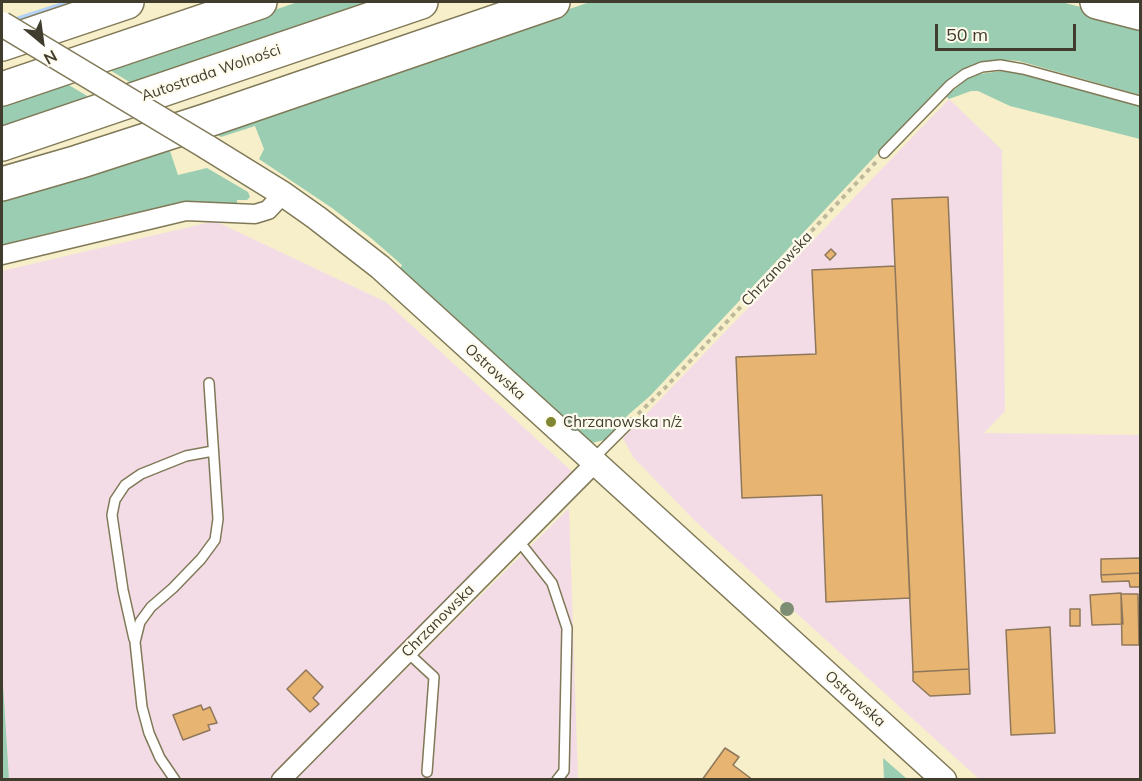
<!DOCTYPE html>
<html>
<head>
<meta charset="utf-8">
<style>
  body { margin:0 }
  #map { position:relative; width:1142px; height:781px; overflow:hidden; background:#f6efca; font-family:Mulish,sans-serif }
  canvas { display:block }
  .frame { position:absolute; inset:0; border:3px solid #403d2f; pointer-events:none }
  .north { position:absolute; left:12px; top:12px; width:60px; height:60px; -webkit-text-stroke:4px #fefbed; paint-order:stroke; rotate:151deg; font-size:16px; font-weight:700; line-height:24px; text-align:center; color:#403d2f }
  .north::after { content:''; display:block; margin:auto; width:21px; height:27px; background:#403d2f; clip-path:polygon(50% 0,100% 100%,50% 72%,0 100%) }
  .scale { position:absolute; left:935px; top:24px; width:141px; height:27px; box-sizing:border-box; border:3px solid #403d2f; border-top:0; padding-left:8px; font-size:18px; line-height:21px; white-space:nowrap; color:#403d2f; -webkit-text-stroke:4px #fefbed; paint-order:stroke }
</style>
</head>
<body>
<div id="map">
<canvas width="1142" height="781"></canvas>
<div class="frame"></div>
<div class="north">N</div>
<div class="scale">50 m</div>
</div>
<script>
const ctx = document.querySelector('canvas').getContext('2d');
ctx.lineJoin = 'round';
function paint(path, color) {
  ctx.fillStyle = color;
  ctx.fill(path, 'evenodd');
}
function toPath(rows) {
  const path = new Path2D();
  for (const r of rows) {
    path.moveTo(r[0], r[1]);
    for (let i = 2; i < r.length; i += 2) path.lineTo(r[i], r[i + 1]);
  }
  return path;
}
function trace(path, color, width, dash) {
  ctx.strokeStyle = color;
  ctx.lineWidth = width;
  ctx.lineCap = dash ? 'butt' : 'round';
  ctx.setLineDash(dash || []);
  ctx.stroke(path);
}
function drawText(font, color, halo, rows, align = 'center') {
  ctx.font = font + ' Mulish,sans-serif';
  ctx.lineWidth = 4.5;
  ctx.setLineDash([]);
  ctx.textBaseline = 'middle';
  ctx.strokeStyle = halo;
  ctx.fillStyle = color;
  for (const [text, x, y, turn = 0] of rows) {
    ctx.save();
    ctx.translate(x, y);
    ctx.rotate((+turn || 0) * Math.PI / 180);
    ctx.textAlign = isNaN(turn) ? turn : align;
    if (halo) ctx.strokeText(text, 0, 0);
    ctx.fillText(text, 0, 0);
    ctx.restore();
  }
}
const industrial = toPath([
  [949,99,1002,150,1005,411,984,433,1140,435,1140,779,979,779,695,521,633,457,623,438],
  [215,221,386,302,576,475,270,779,9,779,2,668,2,271],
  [569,508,578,779,295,779]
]);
const green = toPath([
  [298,2,384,2,136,86,105,67],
  [590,2,1061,2,1140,22,1140,95,1019,61,1007,60,985,61,958,72,939,88,650,396,628,415,605,440,591,443,400,269,402,265,371,238,332,208,259,159,264,149,255,126,221,137,210,131],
  [1001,71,1021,73,1140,103,1140,139,1010,106,978,91,971,91,949,99,946,96,967,79,980,74],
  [62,81,94,100,2,131,2,102],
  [170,151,178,175,207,168,248,192,250,197,247,200,237,200,237,206,195,202,119,216,2,245,2,202],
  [2,668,9,779,2,779],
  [883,758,907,779,884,779]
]);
const stream = toPath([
  [10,22,72,2]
]);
const building = toPath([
  [948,197,969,669,913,672,892,199,948,197],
  [831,249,836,254,830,260,825,255,831,249],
  [895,266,910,598,826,602,822,495,742,498,736,357,816,354,812,270,895,266],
  [1140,558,1140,573,1101,575,1101,559,1140,558],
  [1140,573,1140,587,1130,587,1129,581,1102,582,1101,575,1140,573],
  [1121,593,1123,624,1092,625,1090,595,1121,593],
  [1121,594,1138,594,1139,645,1122,645,1121,594],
  [1070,609,1080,609,1080,626,1070,626,1070,609],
  [1050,627,1055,733,1011,735,1006,630,1050,627],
  [969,669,970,694,930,696,913,681,913,672,969,669],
  [306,670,323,687,313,698,319,704,310,712,287,689,306,670],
  [201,705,203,710,210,707,217,723,208,725,210,730,183,740,173,715,201,705],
  [725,748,739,757,733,765,753,780,702,780,725,748]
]);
const path = toPath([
  [638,414,665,388,876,162]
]);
const service = toPath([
  [884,153,950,85,965,74,982,67,1000,65,1023,69,1140,101],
  [592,460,629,423],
  [518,540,552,583,567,628,564,771,557,780],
  [134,639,123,590,112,515,115,500,125,485,141,474,186,456,213,451],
  [407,652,434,677,427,772],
  [175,780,160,758,149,733,142,707,135,642,140,622,151,607,173,588,201,559,215,540,218,519,209,383]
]);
const minor = toPath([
  [2,255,186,211,255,214,268,210,283,194],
  [281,780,595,463]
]);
const tertiary = toPath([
  [207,147,283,194,317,218,380,267,944,780]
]);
const motorway = toPath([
  [1097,2,1140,13],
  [2,44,127,2],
  [2,89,260,2],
  [2,144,421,2],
  [2,184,78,162,205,121,553,2]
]);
const tertiaryBridge = toPath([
  [2,24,207,147]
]);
const trees = [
  [575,424],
  [787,609]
];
const markers = [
  [551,422,6,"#808631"]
];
const streetNames = [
  ["Autostrada Wolności",211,73,-19],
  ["Chrzanowska",777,269,-47],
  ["Ostrowska",495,372,42],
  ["Chrzanowska",438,621,-45],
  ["Ostrowska",855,699,42]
];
const poiNames = [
  ["Chrzanowska n/ż",563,422]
];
paint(industrial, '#f4dce7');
paint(green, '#9acdb1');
trace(stream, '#b3d2f8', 6);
paint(building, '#e8b471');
trace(building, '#8e775b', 1.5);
trace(service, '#807958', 12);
trace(minor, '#807958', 21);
trace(tertiary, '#807958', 27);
trace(motorway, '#807958', 36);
trace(path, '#beb89a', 4, [4.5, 4.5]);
trace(service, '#fff', 9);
trace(minor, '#fff', 18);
trace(tertiary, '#fff', 24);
trace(motorway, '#fff', 33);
trace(tertiaryBridge, '#807958', 27, []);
trace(tertiaryBridge, '#fff', 24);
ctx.fillStyle = '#7d8e74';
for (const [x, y] of trees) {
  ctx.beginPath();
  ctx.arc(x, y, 7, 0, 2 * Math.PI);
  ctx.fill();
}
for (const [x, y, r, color] of markers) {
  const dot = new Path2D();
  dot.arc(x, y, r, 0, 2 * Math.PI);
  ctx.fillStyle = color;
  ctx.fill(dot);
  trace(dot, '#fefbed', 2);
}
drawText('15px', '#403d2f', '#fefbed', streetNames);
drawText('15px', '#403d2f', '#fefbed', poiNames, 'left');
</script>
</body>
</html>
